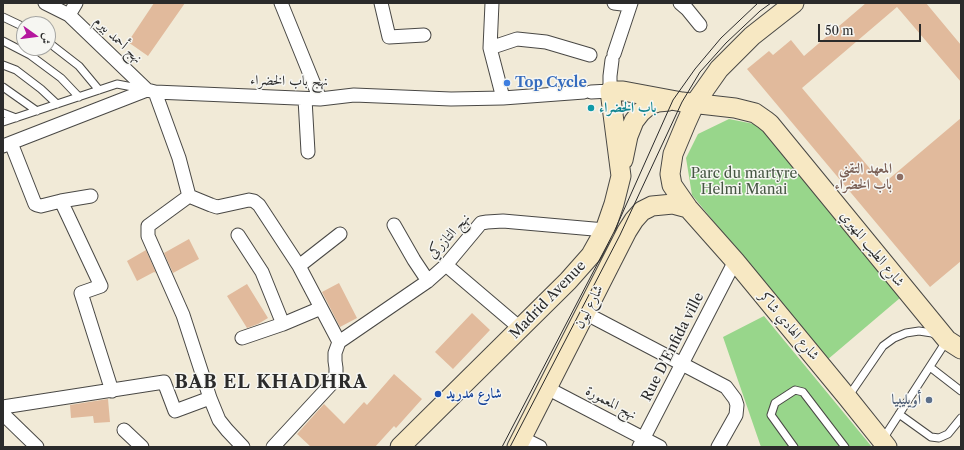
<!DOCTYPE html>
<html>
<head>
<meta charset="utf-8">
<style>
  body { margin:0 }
  #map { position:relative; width:964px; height:450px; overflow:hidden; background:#f1ead7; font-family:"Libre Caslon Text",Amiri,serif }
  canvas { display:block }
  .frame { position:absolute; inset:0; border:4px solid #2b2b2b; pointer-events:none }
  .north { position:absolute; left:16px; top:16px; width:40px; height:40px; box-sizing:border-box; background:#f6f6f2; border:1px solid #a5a5a2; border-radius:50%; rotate:104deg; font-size:11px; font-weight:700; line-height:16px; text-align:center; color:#2b2b2b }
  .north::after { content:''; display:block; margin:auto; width:14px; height:18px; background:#b5179e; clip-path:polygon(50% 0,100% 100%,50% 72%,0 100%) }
  .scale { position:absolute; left:818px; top:24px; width:103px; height:18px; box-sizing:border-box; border:2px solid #2b2b2b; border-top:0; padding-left:5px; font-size:12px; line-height:14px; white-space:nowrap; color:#2b2b2b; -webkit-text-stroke:3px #f6f6f2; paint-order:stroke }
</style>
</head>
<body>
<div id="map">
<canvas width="964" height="450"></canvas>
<div class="frame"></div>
<div class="north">ش</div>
<div class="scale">50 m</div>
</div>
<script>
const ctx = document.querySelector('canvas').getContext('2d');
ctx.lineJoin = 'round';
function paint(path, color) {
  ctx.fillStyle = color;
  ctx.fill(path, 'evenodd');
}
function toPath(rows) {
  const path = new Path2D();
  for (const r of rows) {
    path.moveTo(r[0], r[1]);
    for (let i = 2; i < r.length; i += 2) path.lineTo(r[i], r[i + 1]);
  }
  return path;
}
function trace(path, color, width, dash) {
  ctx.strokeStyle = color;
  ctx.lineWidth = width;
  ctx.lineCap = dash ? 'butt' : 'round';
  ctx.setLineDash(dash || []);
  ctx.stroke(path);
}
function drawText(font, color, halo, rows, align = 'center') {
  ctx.font = font + ' "Libre Caslon Text",Amiri,serif';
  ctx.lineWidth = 3;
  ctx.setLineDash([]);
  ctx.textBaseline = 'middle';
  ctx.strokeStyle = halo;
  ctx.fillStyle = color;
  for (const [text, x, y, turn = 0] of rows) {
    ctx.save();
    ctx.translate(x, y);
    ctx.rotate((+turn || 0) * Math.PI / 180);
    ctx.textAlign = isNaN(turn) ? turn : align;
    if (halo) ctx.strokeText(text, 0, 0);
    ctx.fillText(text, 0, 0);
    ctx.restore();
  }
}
const green = toPath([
  [729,119,759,125,900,298,827,360,692,195,686,158,698,134],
  [764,316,872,447,761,447,723,337]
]);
const building = toPath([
  [154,3,185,3,148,56,128,42],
  [866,3,926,3,961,45,961,82,897,7,802,88,883,184,961,118,961,261,930,287,747,69,769,51,773,55,791,40,804,56],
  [189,239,199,259,173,273,164,253],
  [146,250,156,273,154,272,137,281,127,261],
  [339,283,357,318,340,327,322,292],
  [247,284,268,318,258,324,247,328,227,296],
  [472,313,490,330,453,369,435,352],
  [394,374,422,399,396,428,394,426,375,447,311,447,297,434,324,404,344,424,364,402,367,405],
  [108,399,110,422,94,423,93,416,71,418,70,405]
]);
const lane = toPath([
  [3,17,24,27],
  [3,41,30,55,61,78,79,97],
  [48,42,79,66,99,90],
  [3,65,16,70,41,89,57,104],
  [3,87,37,111],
  [3,113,16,118],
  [3,122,117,84,143,89],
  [930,367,961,391],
  [848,397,883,346,894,338,906,333,919,331,932,333,936,335],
  [899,414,931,437,939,438,948,434,961,418],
  [883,439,947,340],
  [794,447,771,415,775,403,795,390,803,392,845,447]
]);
const street = toPath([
  [45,3,69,15,147,90],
  [281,3,320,99],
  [381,3,389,37,424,35],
  [492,3,490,48,503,98],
  [614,3,630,5],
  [680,3,687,9,700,25],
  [69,15,76,3],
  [490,48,517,39,546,42,590,55],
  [614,54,631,3],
  [155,92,179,158,189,196,148,226,148,236,183,315,210,398],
  [591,92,610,91,610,76,612,60],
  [305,99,308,152],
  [11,143,35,204,37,205,41,206,61,201,91,196],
  [3,146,147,90,155,92,320,99,354,95,451,99,503,98,584,92],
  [189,196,211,205,217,207,249,200,254,201,259,205,299,266,339,342],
  [61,201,101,286,81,293,112,391],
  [394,225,414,260,428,281],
  [238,235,262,272,283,324],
  [446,265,520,328],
  [299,266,340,234],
  [585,313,726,387,735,399,737,405,736,415,718,447],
  [242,338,283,324,321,308],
  [547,388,660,447],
  [3,407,164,382,175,411,210,398,219,420,227,430,243,447],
  [3,414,37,447],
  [124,430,142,447],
  [522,438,540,447],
  [273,447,334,381,336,375,336,368,335,361,335,353,339,342,428,281,446,265,481,223,487,222,503,221,605,230],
  [639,447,735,261]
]);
const secondary = toPath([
  [794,3,752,36,719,69,695,103,686,123,673,154,670,174,672,185,688,208,735,261,847,397,887,447],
  [623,160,628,136,634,121,641,112,649,105,658,102,669,101],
  [400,447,568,281,591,255,605,230,614,204,621,176,610,91,623,91,682,102,735,108,755,113,765,120,770,124,947,340,961,349],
  [517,447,627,231,634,220,642,211,652,206,673,204,688,208]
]);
const tram = toPath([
  [502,447,614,232,673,100,695,69,721,38,758,3],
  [510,447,620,235,682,102,700,72,726,43,760,11,771,3]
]);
const markers = [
  [507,83,4,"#3f7fe0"],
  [591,108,4,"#0f9aa8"],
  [900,177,4,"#8d6e63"],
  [438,394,4,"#1a4fb4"],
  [929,400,4,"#5c6f8a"]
];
const streetNames = [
  ["نهج أحمد بيرم",118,40,44],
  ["نهج باب الخضراء",289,81,1],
  ["نهج التازركي",449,236,-47],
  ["شارع الطيب المهيري",872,249,51],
  ["Madrid Avenue",548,300,-46],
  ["شارع ليون",589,307,-63],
  ["شارع الهادي شاكر",789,326,50],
  ["Rue D'Enfida ville",673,347,-63],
  ["نهج المعمورة",611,403,28]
];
const shopNames = [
  ["Top Cycle",515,83]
];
const cultureNames = [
  ["باب الخضراء",599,108]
];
const educationNames = [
  ["المعهد التقني",892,169],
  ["باب الخضراء",892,185]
];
const parkNames = [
  ["Parc du martyre",744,174],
  ["Helmi Manai",744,190]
];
const transitNames = [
  ["شارع مدريد",446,394]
];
const serviceNames = [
  ["أويليبيا",921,400]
];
const districtNames = [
  ["BAB EL KHADHRA",271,383]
];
paint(green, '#98d68b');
paint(building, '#e1ba9c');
trace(lane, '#494845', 9);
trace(street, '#494845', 15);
trace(secondary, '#494845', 21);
trace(lane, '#fff', 7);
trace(street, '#fff', 13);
trace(secondary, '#f7e8c3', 19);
trace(tram, '#2b2b2b', 1);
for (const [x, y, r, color] of markers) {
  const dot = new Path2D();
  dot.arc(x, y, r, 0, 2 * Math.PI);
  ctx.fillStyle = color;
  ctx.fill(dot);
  trace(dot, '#f6f6f2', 1.5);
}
drawText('14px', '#2b2b2b', '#f6f6f2', streetNames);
drawText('bold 14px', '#366cbe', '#f6f6f2', shopNames, 'left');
drawText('bold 14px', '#0d838f', '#f6f6f2', cultureNames, 'left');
drawText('bold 14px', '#785e54', '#f6f6f2', educationNames, 'right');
drawText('14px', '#465643', '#f6f6f2', parkNames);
drawText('bold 14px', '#164399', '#f6f6f2', transitNames, 'left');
drawText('bold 14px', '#4e5e75', '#f6f6f2', serviceNames, 'right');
ctx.letterSpacing = '1px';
drawText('bold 18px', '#2b2b2b', '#f6f6f2', districtNames);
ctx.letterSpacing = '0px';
</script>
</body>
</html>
